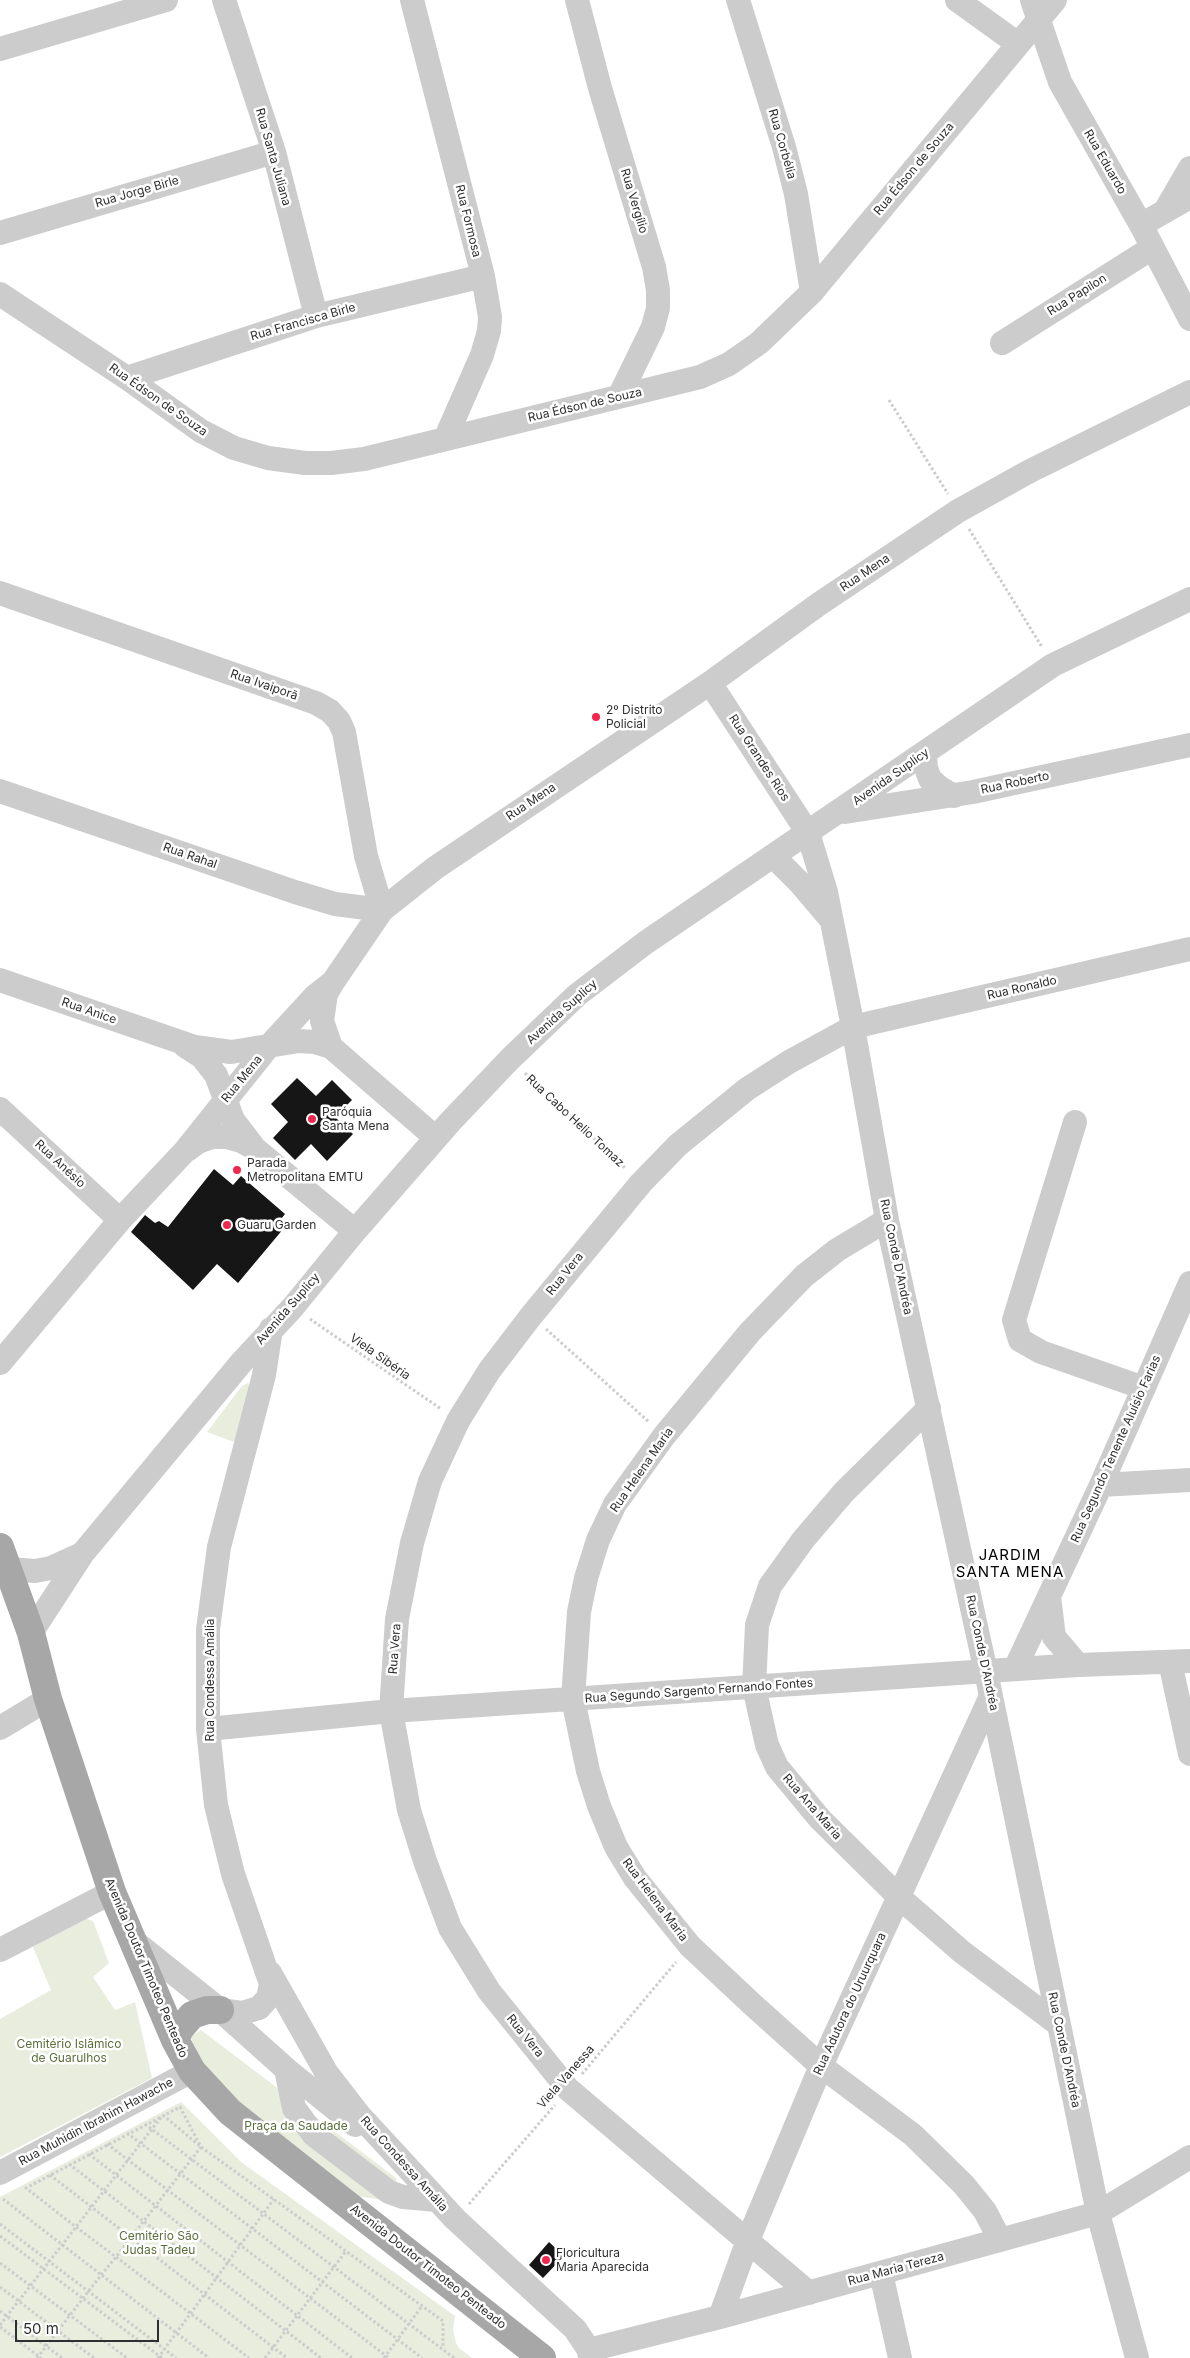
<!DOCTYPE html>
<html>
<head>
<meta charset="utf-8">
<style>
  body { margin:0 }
  #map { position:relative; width:1190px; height:2358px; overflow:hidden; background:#fff; font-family:Inter,sans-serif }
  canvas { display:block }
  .scale { position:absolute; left:15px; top:2320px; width:144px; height:22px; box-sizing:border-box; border:2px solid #2f2f2f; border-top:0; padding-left:6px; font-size:15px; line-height:18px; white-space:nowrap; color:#2f2f2f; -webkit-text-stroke:4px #fff; paint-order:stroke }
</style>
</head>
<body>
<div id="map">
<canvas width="1190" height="2358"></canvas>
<div class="scale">50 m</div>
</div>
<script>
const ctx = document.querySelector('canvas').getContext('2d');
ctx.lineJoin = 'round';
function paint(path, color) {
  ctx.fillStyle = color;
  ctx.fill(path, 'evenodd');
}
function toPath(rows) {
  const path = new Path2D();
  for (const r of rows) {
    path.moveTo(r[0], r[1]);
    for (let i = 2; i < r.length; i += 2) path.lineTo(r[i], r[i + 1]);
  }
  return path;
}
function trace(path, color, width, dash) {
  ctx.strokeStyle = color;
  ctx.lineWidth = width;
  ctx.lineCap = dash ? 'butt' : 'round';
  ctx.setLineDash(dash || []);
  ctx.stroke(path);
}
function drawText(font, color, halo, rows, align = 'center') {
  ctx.font = font + ' Inter,sans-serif';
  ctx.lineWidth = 5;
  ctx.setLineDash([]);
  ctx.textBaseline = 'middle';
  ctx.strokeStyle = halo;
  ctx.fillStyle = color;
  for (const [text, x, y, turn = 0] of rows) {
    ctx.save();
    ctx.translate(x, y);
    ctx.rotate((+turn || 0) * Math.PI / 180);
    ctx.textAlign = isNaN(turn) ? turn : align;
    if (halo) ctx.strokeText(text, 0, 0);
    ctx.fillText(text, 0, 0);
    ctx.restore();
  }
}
const green = toPath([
  [248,1383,250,1389,234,1442,207,1432,242,1386],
  [80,1916,93,1921,109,1963,93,1977,115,2010,135,2002,152,2078,0,2157,0,2019,51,1990,33,1947],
  [201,2030,396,2178,398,2195,384,2200,356,2196,232,2100,190,2048,192,2036],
  [181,2102,241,2162,455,2316,453,2330,456,2343,459,2348,472,2358,0,2358,0,2197]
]);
const building = toPath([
  [297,1078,316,1096,332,1080,352,1100,335,1117,353,1134,327,1161,311,1144,295,1160,273,1138,288,1122,271,1104],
  [214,1169,233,1185,241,1176,285,1214,278,1223,284,1228,238,1283,217,1264,193,1290,131,1232,145,1215,155,1223,159,1221,168,1227],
  [549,2242,564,2256,543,2278,529,2265]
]);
const path = toPath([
  [889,400,948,494],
  [969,529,1042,647],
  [525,1073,625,1168],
  [310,1319,441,1409],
  [546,1329,649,1422],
  [582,2074,676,1962],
  [163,2115,201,2147,443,2321,443,2348],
  [145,2124,454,2358],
  [127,2133,422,2358],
  [107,2144,389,2358],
  [89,2154,352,2358],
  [69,2164,321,2358],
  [50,2175,287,2358],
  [3,2199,209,2358],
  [469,2204,555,2105],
  [0,2224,176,2358],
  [0,2236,162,2358],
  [0,2263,127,2358],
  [0,2287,94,2358],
  [0,2311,62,2358],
  [0,2325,162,2116],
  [0,2327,41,2358],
  [37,2358,101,2275,116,2257,201,2147,180,2107,26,2188,76,2227,116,2257,190,2313,249,2358],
  [158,2358,274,2199],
  [265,2358,346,2251],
  [384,2358,422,2306]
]);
const minor = toPath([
  [224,0,274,152,316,316],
  [412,0,483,276,490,317,489,331,482,355,446,437],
  [577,0,600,88,654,267,658,290,658,308,653,327,619,397],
  [738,0,784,147,796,194,812,292],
  [957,0,1018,44],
  [1032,0,1060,82,1141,225,1190,319],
  [0,49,166,0],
  [1165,211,1190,168],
  [1141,225,1190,197],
  [0,233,274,152],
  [0,294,127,378,201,431,234,448,268,458,305,463,331,463,364,459,700,377,729,364,759,343,812,292,1055,0],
  [1002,343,1152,248],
  [127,378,316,316,483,276],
  [0,593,316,703,330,711,339,721,344,732,366,856,382,910],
  [710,683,808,833,826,892,853,1027,887,1220,986,1672,1098,2213,1137,2358],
  [925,754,926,768,930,779,940,788,954,796],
  [0,791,295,892,335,904,382,910],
  [845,812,973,792,1190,745],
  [774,857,800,883,828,916],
  [0,980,195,1047,231,1052,299,1041,315,1042,331,1047,436,1138],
  [185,1046,202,1057,216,1075,233,1120,253,1146],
  [331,1047,322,1021,326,994,333,982],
  [0,1109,120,1220],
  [1075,1122,1014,1320,1020,1340,1041,1352,1144,1388],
  [187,1150,198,1142,212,1137,227,1137,241,1141,254,1148,355,1231],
  [887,1220,837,1250,804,1276,750,1332,664,1436,615,1504,598,1540,586,1578,579,1612,573,1699,588,1771,599,1806,616,1847,635,1878,690,1946,753,2005,821,2066,913,2135,964,2185,985,2211,1000,2240],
  [0,1363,120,1220,185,1151,268,1047,314,997,333,982,382,910,435,868,710,683,819,604,958,511,1030,471,1190,392],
  [929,1408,844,1492,803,1540,770,1586,757,1625,754,1687,767,1745,777,1767,820,1819,899,1897,962,1952,1058,2024],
  [1101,1485,1190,1480],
  [8,1569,35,1571,51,1568,82,1554],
  [1049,1597,1054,1637,1078,1665],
  [31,1633,83,1553,241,1363,293,1307,355,1231,450,1122,510,1059,577,995,645,943,1053,665,1190,599],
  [1170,1662,1190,1754],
  [1015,1669,1101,1485,1190,1283],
  [0,1728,48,1699],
  [208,1729,391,1711,1078,1665,1190,1661],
  [131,1939,220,2010,286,2069,355,2125],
  [0,1950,112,1892],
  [270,1973,326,2072,360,2116,455,2219,575,2329,589,2350,590,2358],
  [220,2010,242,2013,259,2008,268,1998,271,1984,233,1874,216,1805,208,1729,208,1629,219,1547,264,1375,271,1329],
  [286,2069,294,2108,314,2135,389,2192,403,2197,437,2200],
  [0,2173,192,2071],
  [881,2273,900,2358],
  [809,2293,568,2089,489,1991,450,1928,425,1861,409,1810,391,1711,397,1619,412,1543,430,1481,458,1421,489,1371,531,1316,641,1183,678,1145,747,1089,789,1062,853,1027,1190,949],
  [720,2317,748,2240,821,2066,991,1696],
  [589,2350,720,2317,1098,2213,1190,2157]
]);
const major = toPath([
  [0,1547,31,1633,48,1699,112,1892,175,2040,192,2071,230,2112,542,2358],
  [175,2040,180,2029,192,2015,207,2010,220,2010]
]);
const markers = [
  [596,717,5,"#f0284f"],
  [312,1119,5,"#f0284f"],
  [237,1170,5,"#f0284f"],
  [227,1225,5,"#f0284f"],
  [546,2260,5,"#f0284f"]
];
const streetNames = [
  ["Rua Corbélia",782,144,74],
  ["Rua Santa Juliana",273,157,74],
  ["Rua Eduardo",1105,162,60],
  ["Rua Édson de Souza",914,169,-50],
  ["Rua Jorge Birle",137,192,-16],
  ["Rua Vergílio",634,201,73],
  ["Rua Formosa",468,221,76],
  ["Rua Papilon",1077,295,-32],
  ["Rua Francisca Birle",303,322,-16],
  ["Rua Édson de Souza",158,400,35],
  ["Rua Édson de Souza",585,405,-13],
  ["Rua Mena",865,573,-34],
  ["Rua Ivaiporã",264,685,19],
  ["Rua Grandes Rios",759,758,57],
  ["Avenida Suplicy",891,777,-35],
  ["Rua Roberto",1015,783,-12],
  ["Rua Mena",531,802,-34],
  ["Rua Rahal",190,856,19],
  ["Rua Ronaldo",1022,988,-13],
  ["Rua Anice",89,1011,19],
  ["Avenida Suplicy",562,1012,-42],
  ["Rua Mena",242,1079,-51],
  ["Rua Cabo Helio Tomaz",575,1121,43],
  ["Rua Anésio",60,1164,43],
  ["Rua Conde D'Andréa",896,1257,78],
  ["Rua Vera",565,1274,-51],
  ["Avenida Suplicy",288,1309,-49],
  ["Viela Sibéria",380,1357,35],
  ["Rua Segundo Tenente Aluísio Farias",1116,1449,-66],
  ["Rua Helena Maria",642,1470,-55],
  ["Rua Vera",395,1649,-86],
  ["Rua Conde D'Andréa",982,1653,78],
  ["Rua Condessa Amália",210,1680,-90],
  ["Rua Segundo Sargento Fernando Fontes",699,1691,-4],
  ["Rua Ana Maria",812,1807,49],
  ["Rua Helena Maria",655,1900,53],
  ["Avenida Doutor Timoteo Penteado",146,1968,67],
  ["Rua Adutora do Uruurquara",850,2004,-65],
  ["Rua Vera",525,2036,51],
  ["Rua Conde D'Andréa",1064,2050,78],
  ["Viela Vanessa",566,2077,-49],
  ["Rua Muhidin Ibrahim Hawache",96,2122,-28],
  ["Rua Condessa Amália",404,2164,48],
  ["Avenida Doutor Timoteo Penteado",428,2267,38],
  ["Rua Maria Tereza",896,2269,-15]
];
const poiNames = [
  ["2º Distrito",606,710],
  ["Policial",606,724],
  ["Paróquia",322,1112],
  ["Santa Mena",322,1126],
  ["Parada",247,1163],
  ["Metropolitana EMTU",247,1177],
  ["Guaru Garden",237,1225],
  ["Floricultura",556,2253],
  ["Maria Aparecida",556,2267]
];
const parkNames = [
  ["Cemitério Islâmico",69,2044],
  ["de Guarulhos",69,2058],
  ["Praça da Saudade",296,2126],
  ["Cemitério São",159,2236],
  ["Judas Tadeu",159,2250]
];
const quarterNames = [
  ["JARDIM",1010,1555],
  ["SANTA MENA",1010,1572]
];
paint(green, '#e8eddd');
paint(building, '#161616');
trace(path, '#ccc', 3, [2.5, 2.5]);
trace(minor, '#ccc', 24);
trace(major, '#a7a7a7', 28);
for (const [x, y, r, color] of markers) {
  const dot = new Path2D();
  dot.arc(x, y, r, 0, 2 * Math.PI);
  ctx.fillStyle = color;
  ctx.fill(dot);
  trace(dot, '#fff', 2);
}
drawText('12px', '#2f2f2f', '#fff', streetNames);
drawText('12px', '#2f2f2f', '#fff', poiNames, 'left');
drawText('12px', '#596e3a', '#fff', parkNames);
ctx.letterSpacing = '1px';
drawText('15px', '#000', '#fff', quarterNames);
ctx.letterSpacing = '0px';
</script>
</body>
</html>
